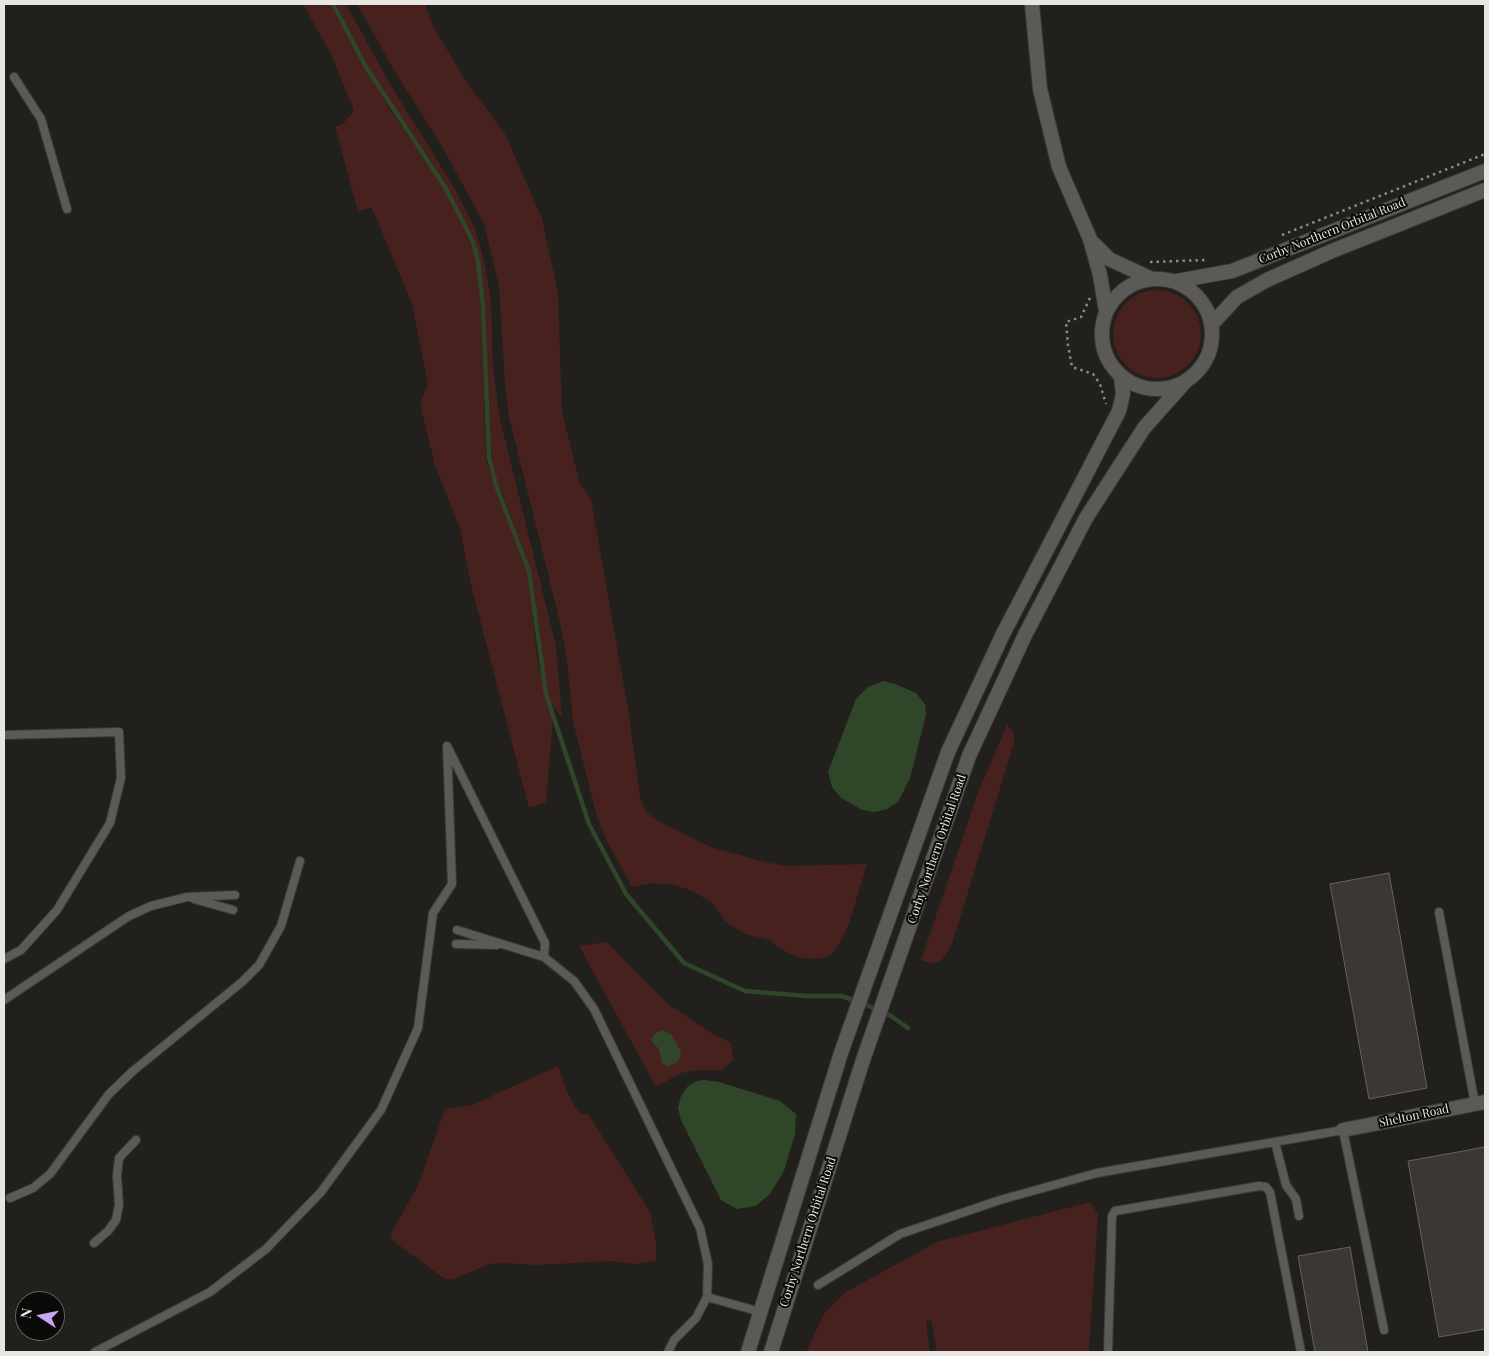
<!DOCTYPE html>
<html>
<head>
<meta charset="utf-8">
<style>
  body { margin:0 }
  #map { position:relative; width:1489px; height:1356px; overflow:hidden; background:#22201c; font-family:"Playfair Display",serif }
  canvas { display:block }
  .frame { position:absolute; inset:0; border:5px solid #e7e6e3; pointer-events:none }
  .north { position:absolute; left:15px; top:1291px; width:50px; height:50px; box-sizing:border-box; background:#0b0a08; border:1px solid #636260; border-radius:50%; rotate:281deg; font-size:14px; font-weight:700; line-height:20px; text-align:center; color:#e7e6e3 }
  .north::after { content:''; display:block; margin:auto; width:18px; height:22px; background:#c7a6ef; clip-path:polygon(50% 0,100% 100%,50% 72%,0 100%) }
</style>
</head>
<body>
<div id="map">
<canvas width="1489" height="1356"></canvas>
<div class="frame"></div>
<div class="north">N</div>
</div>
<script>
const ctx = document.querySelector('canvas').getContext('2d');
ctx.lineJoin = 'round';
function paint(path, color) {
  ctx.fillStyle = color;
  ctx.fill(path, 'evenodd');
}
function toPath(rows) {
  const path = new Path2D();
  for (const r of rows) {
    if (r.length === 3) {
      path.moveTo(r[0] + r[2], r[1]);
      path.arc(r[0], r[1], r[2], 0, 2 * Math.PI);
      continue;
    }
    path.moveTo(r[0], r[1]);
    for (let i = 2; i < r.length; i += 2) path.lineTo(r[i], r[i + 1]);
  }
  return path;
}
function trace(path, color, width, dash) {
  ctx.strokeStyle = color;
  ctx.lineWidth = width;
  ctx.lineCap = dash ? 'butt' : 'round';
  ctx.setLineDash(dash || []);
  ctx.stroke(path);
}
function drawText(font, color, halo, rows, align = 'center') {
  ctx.font = font + ' "Playfair Display",serif';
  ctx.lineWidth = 4;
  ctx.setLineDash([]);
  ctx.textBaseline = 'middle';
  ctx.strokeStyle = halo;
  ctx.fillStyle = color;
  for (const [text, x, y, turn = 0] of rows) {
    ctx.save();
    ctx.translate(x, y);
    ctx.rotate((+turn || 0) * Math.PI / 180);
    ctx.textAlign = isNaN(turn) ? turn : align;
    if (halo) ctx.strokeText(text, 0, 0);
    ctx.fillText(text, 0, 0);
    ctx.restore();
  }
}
const green = toPath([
  [303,4,331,4,389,108,444,187,472,244,477,262,481,314,486,459,495,487,528,572,537,657,548,708,553,718,546,802,529,808,471,585,460,529,435,465,420,404,428,384,412,304,375,215,371,208,358,211,335,127,343,124,354,110,332,56],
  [336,4,346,4,390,84,455,189,476,231,485,265,491,301,493,369,500,419,556,646,562,718,551,703,547,691,530,567,493,471,489,434,484,298,475,242,432,162,368,69],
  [357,4,425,4,433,26,467,83,505,134,542,218,558,294,562,412,580,484,591,499,629,715,640,796,646,812,658,821,711,847,765,862,785,866,867,864,849,924,837,948,829,956,818,959,799,958,779,948,770,940,745,934,725,921,713,904,693,891,675,885,653,883,632,887,606,839,597,817,573,721,566,652,558,614,509,417,505,384,499,286,484,224,443,148,394,70],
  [1157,334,44],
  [1007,724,1014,733,1014,743,952,944,942,960,933,964,921,960,976,798],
  [607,942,667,1003,710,1032,731,1043,733,1060,722,1070,698,1070,681,1073,656,1087,579,946],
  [558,1066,566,1089,575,1107,581,1113,589,1115,650,1212,656,1243,656,1261,634,1264,613,1261,537,1265,504,1263,490,1264,453,1279,445,1279,392,1240,391,1233,418,1186,445,1109,472,1105],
  [1090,1202,1098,1214,1089,1352,937,1352,931,1320,926,1321,930,1352,806,1352,824,1314,846,1292,937,1242]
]);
const water = toPath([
  [883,681,895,684,916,693,925,704,926,715,910,778,898,802,887,809,875,812,862,810,840,797,832,787,828,772,856,699,868,687],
  [663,1030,672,1035,681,1052,680,1058,676,1063,668,1066,662,1064,659,1049,651,1041,654,1034],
  [704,1080,719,1082,780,1101,796,1114,795,1134,784,1171,770,1194,756,1206,737,1209,721,1200,681,1120,678,1108,681,1096,688,1086,697,1081]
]);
const stream = toPath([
  [333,4,366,67,445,187,473,242,478,261,483,307,489,458,497,488,529,571,546,694,589,824,626,894,684,963,745,991,807,996,841,996,860,1002,891,1016,908,1028]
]);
const building = toPath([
  [1389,873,1427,1088,1369,1099,1330,884,1389,873],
  [1485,1147,1485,1329,1439,1337,1408,1161,1485,1147],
  [1350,1247,1368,1352,1315,1352,1298,1256,1350,1247]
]);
const path = toPath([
  [1282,235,1485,154],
  [1150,262,1206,260],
  [1090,298,1081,317,1066,322,1068,345,1072,367,1093,374,1100,384,1106,404]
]);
const service = toPath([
  [14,77,41,119,67,209],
  [4,735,119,732,121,778,110,823,57,910,21,950,4,959],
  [194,899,233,910],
  [1439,912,1475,1104],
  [457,930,544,957,574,981,594,1009,700,1228,708,1264,707,1297,696,1318,674,1340,668,1352],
  [456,944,497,945],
  [4,1000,129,916,151,906,187,897,235,895],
  [1275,1142,1286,1185,1296,1199,1299,1216],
  [10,1198,33,1188,50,1174,109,1094,133,1071,242,982,259,965,281,926,300,861],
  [94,1243,108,1231,116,1220,119,1205,117,1176,119,1158,136,1140],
  [818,1285,900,1234,1000,1200,1097,1173,1343,1130,1384,1330],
  [707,1297,761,1312],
  [95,1352,210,1292,266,1249,321,1192,381,1110,418,1028,433,913,452,884,447,746,545,943,544,957],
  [1108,1352,1112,1216,1115,1211,1259,1186,1266,1187,1270,1192,1301,1352]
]);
const minor = toPath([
  [1343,1130,1485,1102]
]);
const tertiary = toPath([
  [1032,4,1040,89,1059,167,1090,239,1100,275,1106,311],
  [1092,242,1109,259,1150,278],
  [1157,334,55],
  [1177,281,1232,271,1485,171],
  [1212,324,1237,297,1267,280,1332,251,1485,190],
  [748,1352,841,1053,948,752,1003,634,1119,411,1123,394,1121,376],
  [771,1352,863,1060,969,756,1025,635,1086,518,1144,428,1184,383]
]);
const streetNames = [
  ["Corby Northern Orbital Road",1332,231,-22],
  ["Corby Northern Orbital Road",937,849,-71],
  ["Shelton Road",1414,1116,-12],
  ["Corby Northern Orbital Road",808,1232,-72]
];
paint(green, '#46211d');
paint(water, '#304628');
trace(stream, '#304628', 4.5);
paint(building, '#3b3735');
trace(building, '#67625f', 1);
trace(service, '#3b3a37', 10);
trace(minor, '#3b3a37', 16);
trace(tertiary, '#3b3a37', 16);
trace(path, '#8b8a87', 2.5, [2.5, 4]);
trace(service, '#5c5a56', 8);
trace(minor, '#5c5a56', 14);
trace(tertiary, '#5c5a56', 14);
drawText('12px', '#e7e6e3', '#0b0a08', streetNames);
</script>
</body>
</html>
